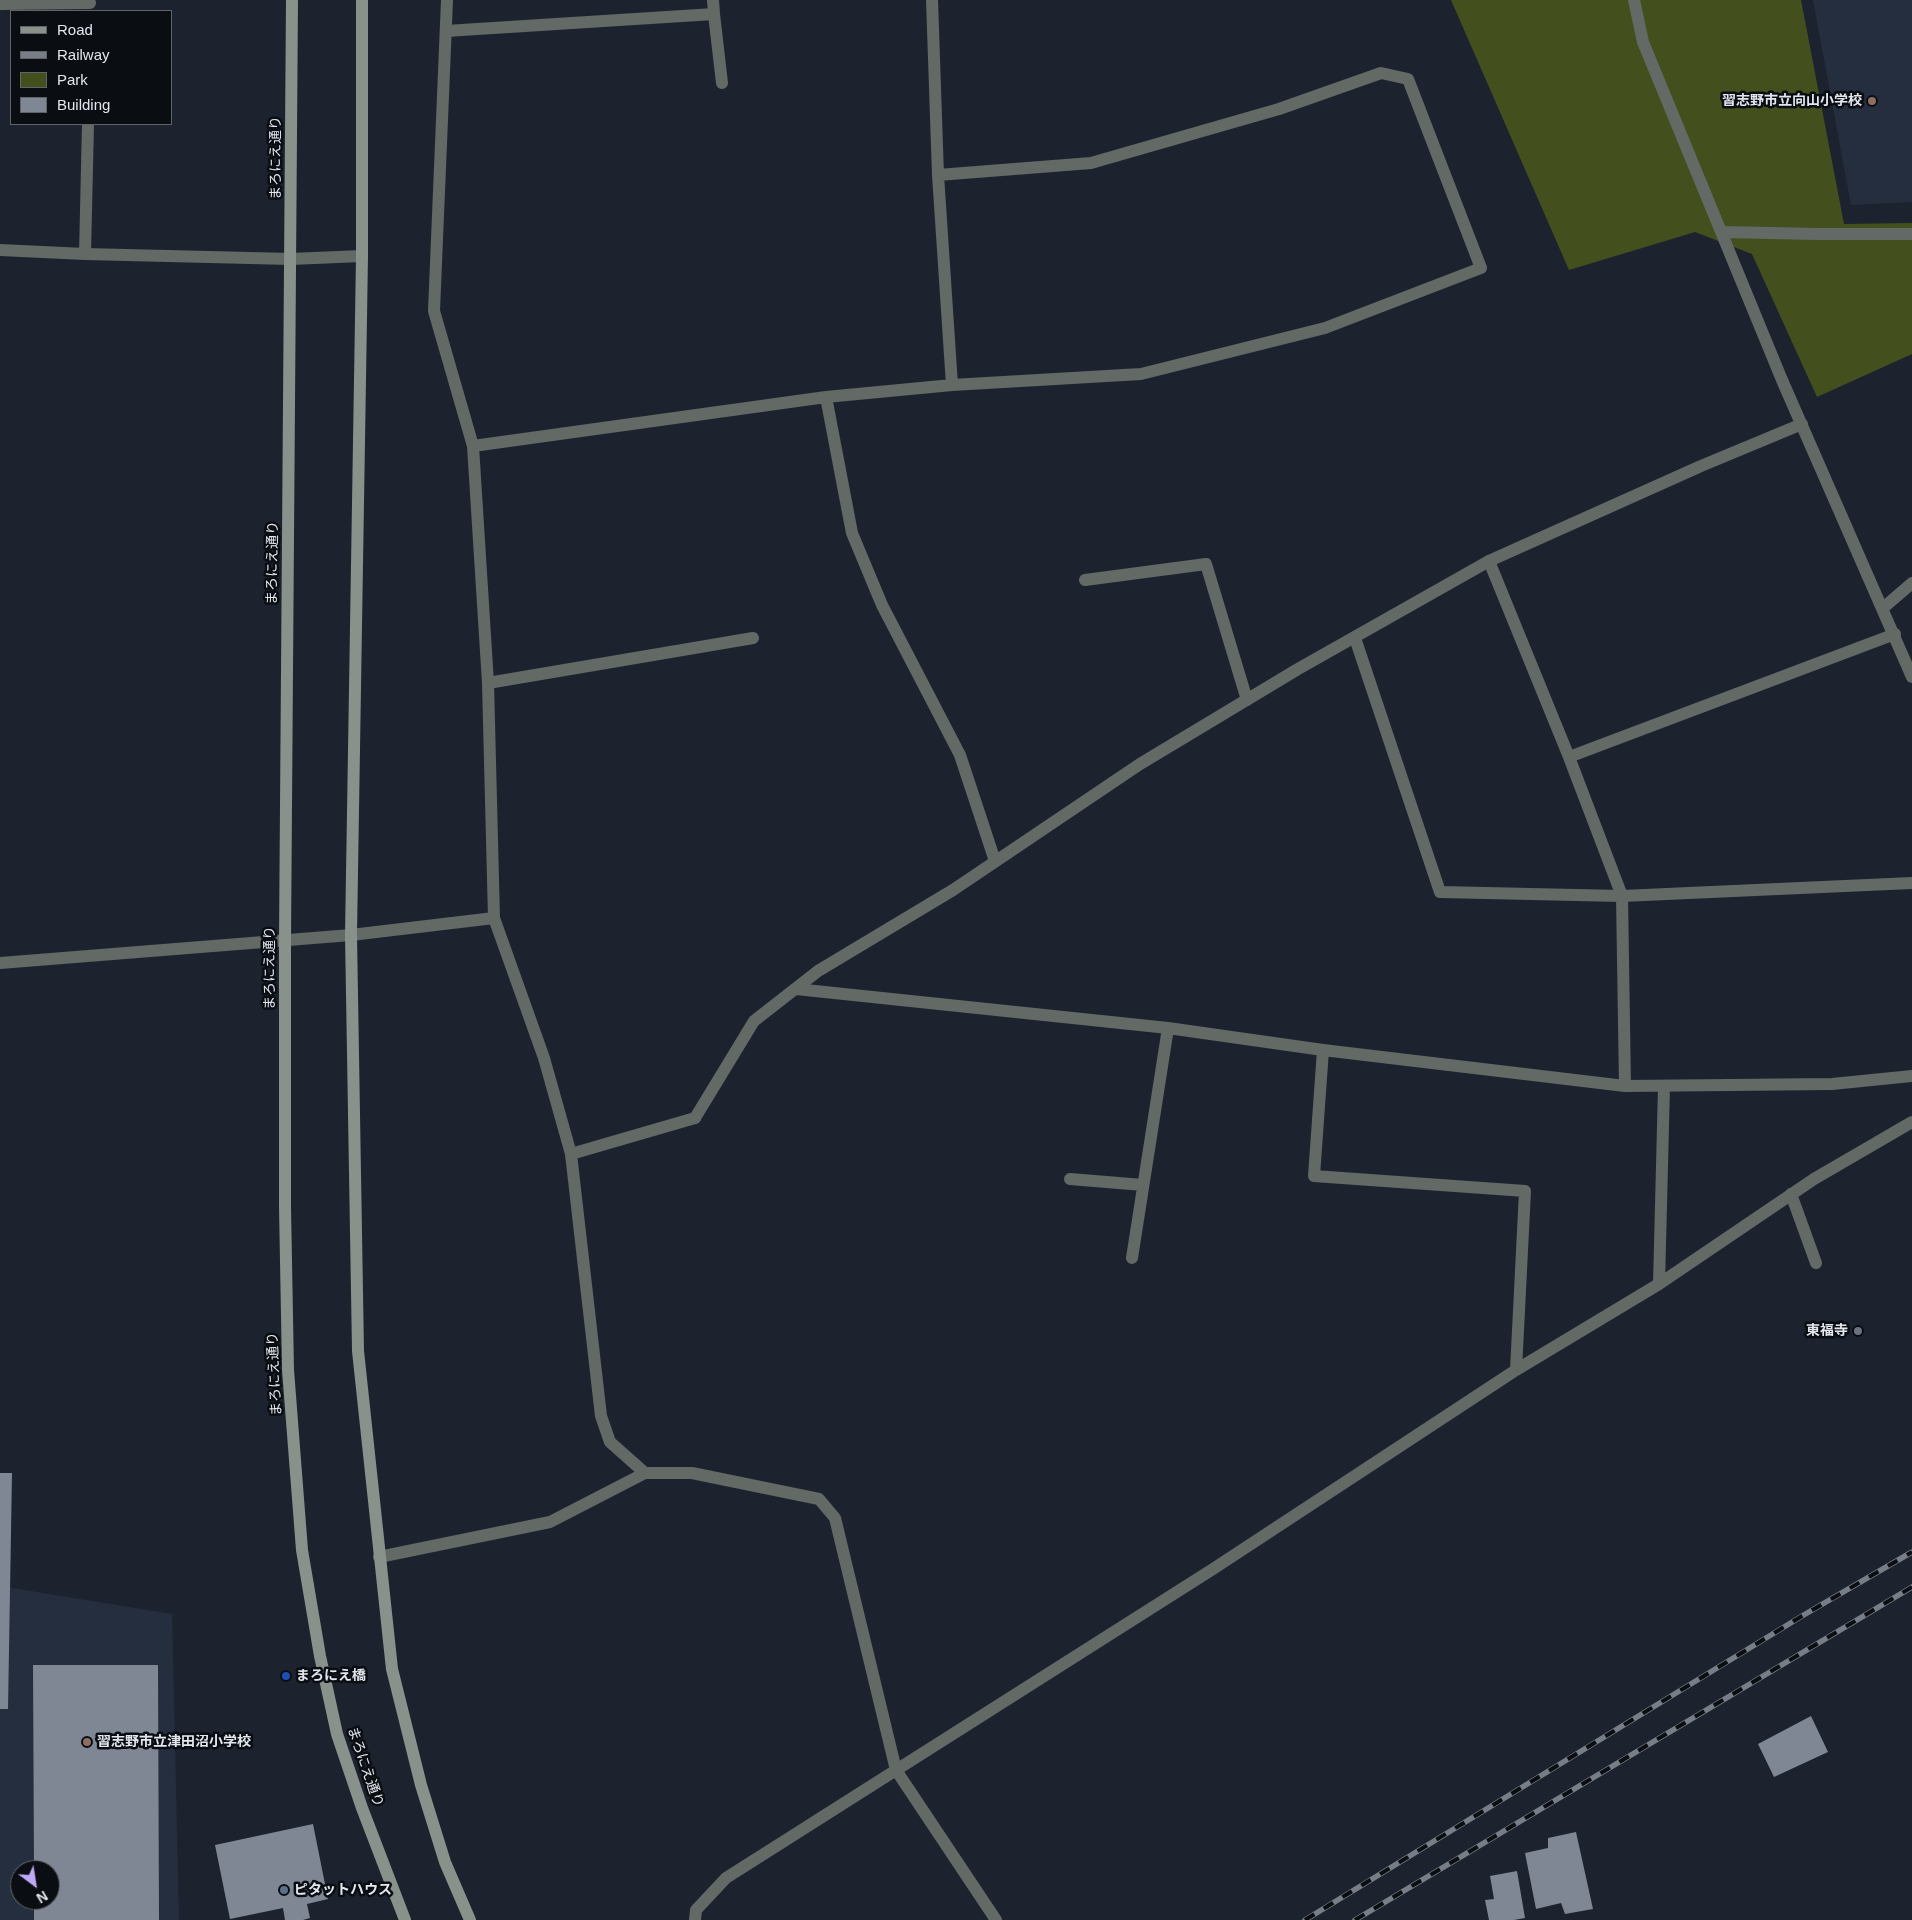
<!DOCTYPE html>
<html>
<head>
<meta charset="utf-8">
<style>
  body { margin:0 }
  #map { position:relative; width:1912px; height:1920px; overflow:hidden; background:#1d232e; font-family:Arial,sans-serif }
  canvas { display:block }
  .legend { position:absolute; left:10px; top:10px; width:162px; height:115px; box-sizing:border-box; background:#0a0d11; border:1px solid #606469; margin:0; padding:6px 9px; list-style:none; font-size:15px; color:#e2e6ee }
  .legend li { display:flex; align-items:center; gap:10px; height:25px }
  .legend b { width:25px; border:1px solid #606469 }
  .north { position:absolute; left:10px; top:1860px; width:50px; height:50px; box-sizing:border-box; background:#0a0d11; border:1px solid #606469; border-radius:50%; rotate:149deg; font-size:14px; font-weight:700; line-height:20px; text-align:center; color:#e2e6ee }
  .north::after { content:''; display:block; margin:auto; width:18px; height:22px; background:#bda9f5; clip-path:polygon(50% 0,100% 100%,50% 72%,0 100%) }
</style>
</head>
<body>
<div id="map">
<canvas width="1912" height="1920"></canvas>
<ul class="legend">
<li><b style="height:6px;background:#88918a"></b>Road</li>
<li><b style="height:6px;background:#787e87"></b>Railway</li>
<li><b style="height:14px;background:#444f1e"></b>Park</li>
<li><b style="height:14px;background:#7f8795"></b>Building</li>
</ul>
<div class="north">N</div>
</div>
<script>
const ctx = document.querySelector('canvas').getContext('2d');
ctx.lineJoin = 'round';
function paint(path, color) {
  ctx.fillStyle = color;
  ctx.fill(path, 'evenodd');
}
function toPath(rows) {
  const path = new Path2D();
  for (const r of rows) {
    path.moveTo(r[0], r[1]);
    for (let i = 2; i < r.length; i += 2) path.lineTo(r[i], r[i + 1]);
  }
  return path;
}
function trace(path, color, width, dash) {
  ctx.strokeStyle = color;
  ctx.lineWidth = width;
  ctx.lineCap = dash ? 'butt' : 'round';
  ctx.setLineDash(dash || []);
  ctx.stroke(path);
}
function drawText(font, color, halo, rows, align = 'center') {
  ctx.font = font + ' Arial,"Noto Sans JP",sans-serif';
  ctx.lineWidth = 5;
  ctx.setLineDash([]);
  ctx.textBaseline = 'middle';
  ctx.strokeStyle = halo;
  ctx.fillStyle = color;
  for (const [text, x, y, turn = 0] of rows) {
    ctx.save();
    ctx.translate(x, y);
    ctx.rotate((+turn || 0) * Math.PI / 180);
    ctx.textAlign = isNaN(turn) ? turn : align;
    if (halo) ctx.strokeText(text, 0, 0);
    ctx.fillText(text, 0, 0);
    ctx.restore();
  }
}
const built = toPath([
  [1813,0,1912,0,1912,202,1851,205],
  [0,1586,172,1614,179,1920,0,1920],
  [20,1870,50,1870,50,1900,20,1900]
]);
const green = toPath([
  [1451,0,1801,0,1844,224,1912,223,1912,354,1817,397,1752,254,1695,232,1569,270]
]);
const building = toPath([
  [0,1473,12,1473,8,1709,0,1709],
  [33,1665,158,1665,159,1920,34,1920,34,1900,50,1900,50,1870,34,1870],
  [1811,1716,1828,1752,1774,1777,1758,1744],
  [313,1824,328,1899,307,1904,310,1918,303,1920,285,1920,283,1908,230,1919,215,1845],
  [1576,1832,1593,1909,1565,1914,1561,1903,1536,1909,1525,1853,1548,1848,1548,1838],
  [1517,1871,1525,1918,1514,1920,1489,1920,1485,1900,1494,1899,1490,1876]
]);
const lane = toPath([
  [0,4,90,3],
  [714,14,722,83],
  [446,31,714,14,713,0],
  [0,250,85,254,88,124],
  [1489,561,1569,757,1622,896,1625,1086],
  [1085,580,1206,564,1247,700],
  [1355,638,1440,892,1622,896,1912,883],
  [488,683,753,638],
  [1569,757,1895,634],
  [796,989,1168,1028,1323,1050,1625,1086,1832,1084,1912,1076],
  [571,1154,695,1118],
  [1070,1179,1143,1185],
  [1791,1194,1816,1263],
  [1132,1258,1168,1028],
  [379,1557,550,1522,645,1473]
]);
const street = toPath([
  [447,0,434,311,473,446,488,683,494,918,544,1058,571,1154,601,1416,610,1442,645,1473,692,1473,819,1499,835,1518,896,1770,996,1920],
  [932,0,938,175,952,385],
  [1634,0,1643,42,1782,380,1912,677],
  [1722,232,1818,234,1912,234],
  [85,254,291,259,362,256],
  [826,397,852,533,882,605,960,755,995,861],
  [473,446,826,397,952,385,1141,374,1325,328,1481,268,1408,79,1381,73,1279,109,1091,163,938,175],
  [1883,608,1912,583],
  [0,963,351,935,494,918],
  [1323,1050,1314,1176,1525,1191,1516,1370],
  [695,1118,754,1021,818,971,953,890,1140,764,1298,669,1489,561,1701,466,1802,424],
  [1659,1284,1664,1087],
  [695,1920,696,1910,726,1878,1213,1569,1516,1370,1659,1284,1814,1179,1912,1122]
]);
const secondary = toPath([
  [292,0,285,939,285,1207,288,1370,302,1550,320,1656,337,1734,362,1808,405,1920],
  [362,0,362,256,351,935,358,1351,392,1669,421,1785,445,1862,470,1920]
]);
const rail = toPath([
  [1305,1920,1802,1616,1912,1552],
  [1355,1920,1912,1587]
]);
const markers = [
  [1872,101,5,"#8d6e63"],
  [1858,1331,5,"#6b7280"],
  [286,1676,5,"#1a4fb4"],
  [87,1742,5,"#8d6e63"],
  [284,1890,5,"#5c6f8a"]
];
const poiNames = [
  ["習志野市立向山小学校",1862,101,"right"],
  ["東福寺",1848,1331,"right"],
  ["まろにえ橋",296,1676],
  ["習志野市立津田沼小学校",97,1742],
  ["ピタットハウス",294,1890]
];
const streetNames = [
  ["まろにえ通り",276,158,-90],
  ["まろにえ通り",273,563,-89],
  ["まろにえ通り",270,968,-90],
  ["まろにえ通り",275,1374,-93],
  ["まろにえ通り",365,1767,71]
];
paint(built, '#252e3e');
paint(green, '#444f1e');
paint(building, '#7f8795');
trace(lane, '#636965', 12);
trace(street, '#636965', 12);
trace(secondary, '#88918a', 12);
trace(rail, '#787e87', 5.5);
trace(rail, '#0a0d11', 4, [11]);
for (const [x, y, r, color] of markers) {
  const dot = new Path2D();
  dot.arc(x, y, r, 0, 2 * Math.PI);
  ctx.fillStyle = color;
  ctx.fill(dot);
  trace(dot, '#0a0d11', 2);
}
drawText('bold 14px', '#e2e6ee', '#0a0d11', poiNames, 'left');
drawText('14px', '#e2e6ee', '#0a0d11', streetNames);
</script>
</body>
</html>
